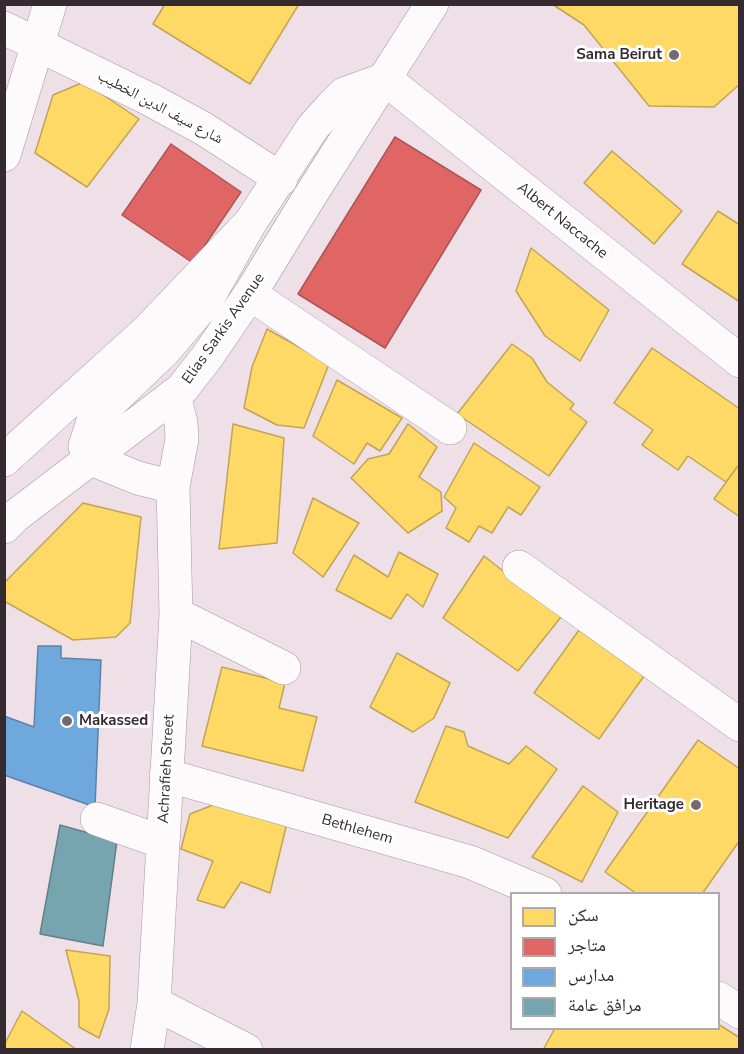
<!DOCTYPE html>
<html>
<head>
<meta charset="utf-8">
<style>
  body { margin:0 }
  #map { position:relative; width:744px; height:1054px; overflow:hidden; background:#efdfe7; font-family:"Nunito Sans","Noto Naskh Arabic",sans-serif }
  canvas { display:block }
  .frame { position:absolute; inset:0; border:6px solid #342a2f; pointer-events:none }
  .legend { position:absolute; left:510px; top:892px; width:210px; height:138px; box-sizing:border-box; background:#fff; border:2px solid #aeaaac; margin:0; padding:8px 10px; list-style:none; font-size:18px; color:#342a2f }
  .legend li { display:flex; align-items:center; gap:12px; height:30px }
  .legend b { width:30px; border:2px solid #aeaaac }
</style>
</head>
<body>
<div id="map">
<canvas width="744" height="1054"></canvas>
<div class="frame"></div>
<ul class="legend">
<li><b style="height:16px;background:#ffd966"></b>سكن</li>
<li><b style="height:16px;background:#e06666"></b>متاجر</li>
<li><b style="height:16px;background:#6fa8dc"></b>مدارس</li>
<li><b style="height:16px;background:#76a5af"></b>مرافق عامة</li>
</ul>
</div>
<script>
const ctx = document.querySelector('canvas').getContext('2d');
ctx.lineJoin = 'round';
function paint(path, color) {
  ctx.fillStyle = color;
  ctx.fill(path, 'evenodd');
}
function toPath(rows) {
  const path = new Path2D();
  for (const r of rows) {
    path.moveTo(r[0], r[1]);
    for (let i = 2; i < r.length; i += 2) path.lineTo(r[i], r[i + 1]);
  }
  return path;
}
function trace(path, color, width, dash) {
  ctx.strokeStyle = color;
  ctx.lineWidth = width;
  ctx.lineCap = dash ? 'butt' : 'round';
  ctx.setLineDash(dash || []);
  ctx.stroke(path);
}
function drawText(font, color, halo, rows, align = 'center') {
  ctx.font = font + ' "Nunito Sans","Noto Naskh Arabic",sans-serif';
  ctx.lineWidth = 6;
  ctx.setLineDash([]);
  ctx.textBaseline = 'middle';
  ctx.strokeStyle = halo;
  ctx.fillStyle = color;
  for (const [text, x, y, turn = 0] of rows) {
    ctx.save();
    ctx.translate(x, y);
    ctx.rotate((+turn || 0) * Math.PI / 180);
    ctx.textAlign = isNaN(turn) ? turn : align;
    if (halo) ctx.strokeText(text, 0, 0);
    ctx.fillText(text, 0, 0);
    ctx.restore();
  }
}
const homes = toPath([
  [165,4,299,4,250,84,153,24,165,4],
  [552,4,740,4,740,84,714,107,649,106,584,25,552,4],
  [84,82,139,119,87,187,35,153,53,95,84,82],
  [612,151,682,211,654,244,584,183,612,151],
  [718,211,740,225,740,302,682,264,718,211],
  [531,248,609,310,580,361,545,336,516,291,531,248],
  [267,329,329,364,304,428,277,425,244,408,252,367,267,329],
  [512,344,532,358,547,382,574,404,570,409,587,422,549,476,457,414,512,344],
  [652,348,740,409,740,463,726,482,688,456,678,470,642,445,653,430,614,403,652,348],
  [337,380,402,418,380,451,367,443,354,464,313,436,337,380],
  [233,424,284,438,277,543,219,549,233,424],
  [408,424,437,447,419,477,441,492,442,511,408,533,351,478,368,459,389,454,408,424],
  [474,443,540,487,521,515,508,507,492,533,479,526,469,542,446,528,456,508,444,497,474,443],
  [740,463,740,517,714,499,740,463],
  [313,498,359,523,323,577,293,553,313,498],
  [83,503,141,517,130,623,116,637,73,640,4,601,4,583,83,503],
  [399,552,438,574,423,607,407,594,391,619,336,590,354,555,388,577,399,552],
  [484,556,561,617,518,671,443,618,484,556],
  [579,630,644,676,599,739,534,693,579,630],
  [397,653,450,683,434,718,413,732,370,707,397,653],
  [222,667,285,683,279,708,317,717,303,771,202,746,222,667],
  [446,726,464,732,468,746,509,764,526,746,557,769,508,838,415,802,446,726],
  [698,740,740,769,740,840,702,894,637,894,605,872,698,740],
  [583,786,618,812,582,882,532,857,583,786],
  [213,805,287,823,270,893,241,882,224,908,197,900,213,861,181,849,190,814,213,805],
  [66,950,110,956,109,1009,99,1038,79,1027,79,1001,66,950],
  [22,1011,77,1050,4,1050,4,1045,22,1011],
  [718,1024,740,1038,740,1050,543,1050,555,1028,718,1028,718,1024]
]);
const shops = toPath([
  [395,137,481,190,385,348,298,294,395,137],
  [171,144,241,192,193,263,122,215,171,144]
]);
const schools = toPath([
  [38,646,61,646,61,658,101,660,95,807,4,775,4,716,34,727,38,646]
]);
const public = toPath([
  [60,825,117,841,103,946,40,934,60,825]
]);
const minor = toPath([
  [4,28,151,100,204,129,281,179],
  [250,294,450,428],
  [91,459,138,478,173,487],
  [4,460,148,330,250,223,313,127,332,106,344,94,385,79,740,361],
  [519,567,740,725],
  [176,614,284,668],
  [166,775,470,862,545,894],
  [97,819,162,842],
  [718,998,740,1012],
  [154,1003,246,1050],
  [147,1050,154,1003,176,614,173,487,182,439,181,423,174,395]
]);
const major = toPath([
  [4,155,50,4],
  [91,459,87,453,85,446,94,418,165,350,205,303,250,223],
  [4,527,14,517,182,389,207,357,250,294,310,196,432,4]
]);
const markers = [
  [674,55,6,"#75696f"],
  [67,721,6,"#75696f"],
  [696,805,6,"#75696f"]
];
const poiNames = [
  ["Sama Beirut",662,55],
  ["Makassed",79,721,"left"],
  ["Heritage",684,805]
];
const streetNames = [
  ["شارع سيف الدين الخطيب",160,108,28],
  ["Albert Naccache",562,221,39],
  ["Elias Sarkis Avenue",224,329,-55],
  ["Achrafieh Street",167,769,-87],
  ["Bethlehem",357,830,16]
];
paint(homes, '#ffd966');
trace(homes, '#c2a456', 1.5);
paint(shops, '#e06666');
trace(shops, '#ac5456', 1.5);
paint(schools, '#6fa8dc');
trace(schools, '#5d82a8', 1.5);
paint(public, '#76a5af');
trace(public, '#628089', 1.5);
trace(minor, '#a5999f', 34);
trace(major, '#a5999f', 34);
trace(minor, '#fdfafb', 33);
trace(major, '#fdfafb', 33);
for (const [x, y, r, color] of markers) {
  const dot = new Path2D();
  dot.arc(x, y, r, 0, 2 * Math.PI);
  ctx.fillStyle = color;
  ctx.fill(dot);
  trace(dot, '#fff', 2);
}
drawText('bold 15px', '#342a2f', '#fff', poiNames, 'right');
drawText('15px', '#342a2f', '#fff', streetNames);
</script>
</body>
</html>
